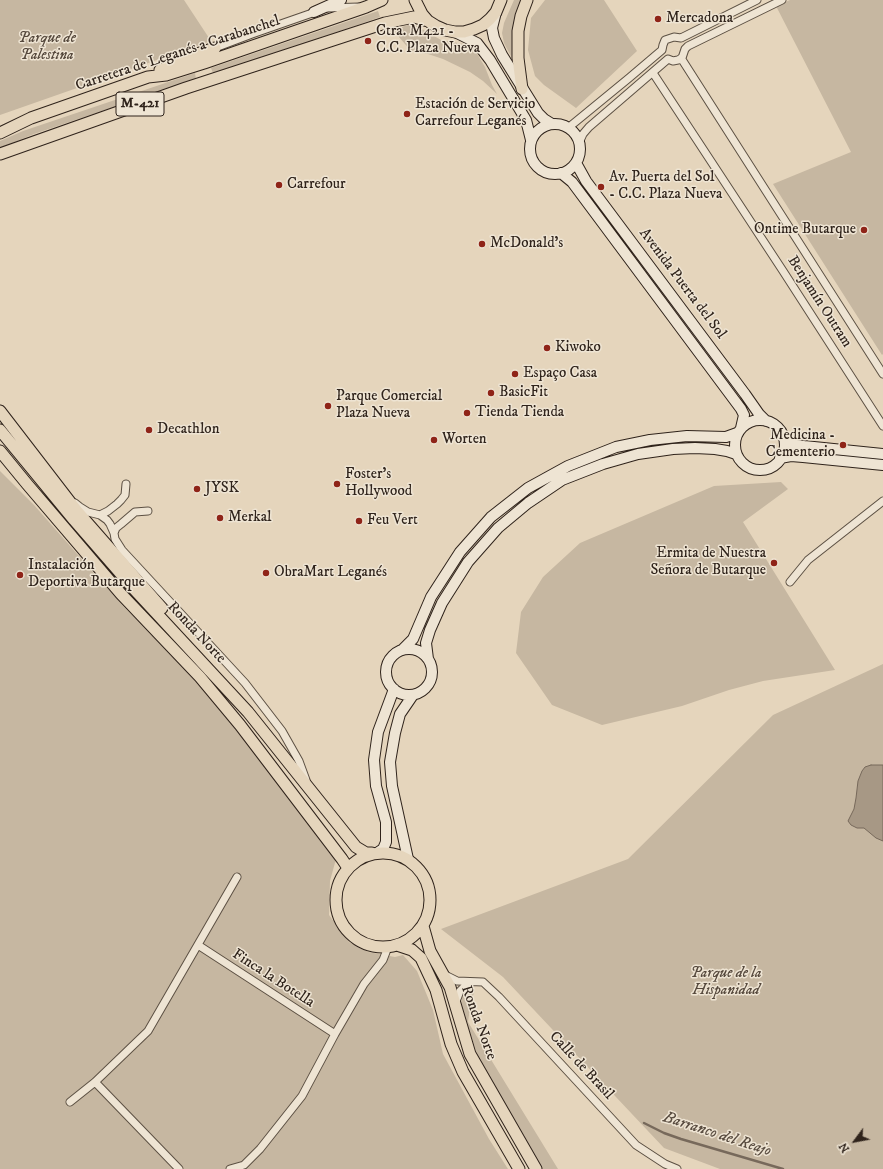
<!DOCTYPE html>
<html>
<head>
<meta charset="utf-8">
<style>
  body { margin:0 }
  #map { position:relative; width:883px; height:1169px; overflow:hidden; background:#e5d5bc; font-family:"IM FELL DW Pica",serif }
  canvas { display:block }
  .north { position:absolute; left:835px; top:1121px; width:40px; height:40px; -webkit-text-stroke:3px #eee4d3; paint-order:stroke; rotate:238deg; font-size:11px; font-weight:700; line-height:16px; text-align:center; color:#2f231b }
  .north::after { content:''; display:block; margin:auto; width:14px; height:18px; background:#2f231b; clip-path:polygon(50% 0,100% 100%,50% 72%,0 100%) }
</style>
</head>
<body>
<div id="map">
<canvas width="883" height="1169"></canvas>
<div class="north">N</div>
</div>
<script>
const ctx = document.querySelector('canvas').getContext('2d');
ctx.lineJoin = 'round';
function paint(path, color) {
  ctx.fillStyle = color;
  ctx.fill(path, 'evenodd');
}
function toPath(rows) {
  const path = new Path2D();
  for (const r of rows) {
    if (r.length === 3) {
      path.moveTo(r[0] + r[2], r[1]);
      path.arc(r[0], r[1], r[2], 0, 2 * Math.PI);
      continue;
    }
    path.moveTo(r[0], r[1]);
    for (let i = 2; i < r.length; i += 2) path.lineTo(r[i], r[i + 1]);
  }
  return path;
}
function trace(path, color, width, dash) {
  ctx.strokeStyle = color;
  ctx.lineWidth = width;
  ctx.lineCap = dash ? 'butt' : 'round';
  ctx.setLineDash(dash || []);
  ctx.stroke(path);
}
function drawText(font, color, halo, rows, align = 'center') {
  ctx.font = font + ' "IM FELL DW Pica",serif';
  ctx.lineWidth = 3;
  ctx.setLineDash([]);
  ctx.textBaseline = 'middle';
  ctx.strokeStyle = halo;
  ctx.fillStyle = color;
  for (const [text, x, y, turn = 0] of rows) {
    ctx.save();
    ctx.translate(x, y);
    ctx.rotate((+turn || 0) * Math.PI / 180);
    ctx.textAlign = isNaN(turn) ? turn : align;
    if (halo) ctx.strokeText(text, 0, 0);
    ctx.fillText(text, 0, 0);
    ctx.restore();
  }
}
const green = toPath([
  [0,0,184,0,211,41,0,115],
  [514,0,523,0,514,62,504,43,502,33,504,23],
  [545,0,604,0,637,51,576,108,544,85,535,76,528,50,531,18],
  [790,0,883,0,883,354,882,355,773,184,851,152,776,6],
  [378,11,380,17,341,31,213,73,211,68],
  [408,25,415,25,441,40,464,44,472,48,476,52,485,67,492,85,497,94,483,81,470,72,443,59,428,54,411,51,393,30],
  [195,73,196,79,34,134,0,148,0,141,23,131],
  [0,471,34,505,123,606,188,673,233,726,290,798,336,859,330,881,329,915,349,942,368,952,395,957,403,955,417,971,433,1010,443,1054,489,1139,508,1169,0,1169],
  [781,482,788,489,743,522,835,670,763,681,729,690,682,706,602,725,552,705,516,653,521,612,543,577,580,543,714,486],
  [883,664,883,1169,720,1169,664,1148,503,977,441,929,628,859,773,715],
  [472,986,475,990,471,1001,468,1022,558,1169,542,1169,485,1071,476,1051,461,1004,462,995,466,990]
]);
const water = toPath([
  [871,765,883,765,883,841,876,838,864,828,857,828,851,825,848,821,854,809,856,798,858,781,862,771,865,767,871,765]
]);
const stream = toPath([
  [644,1123,664,1133,681,1139,783,1169]
]);
const minor = toPath([
  [328,8,358,7],
  [215,48,252,34,318,11],
  [681,58,883,374],
  [653,73,783,271,883,426],
  [568,128,629,78,662,50,663,45,665,40,674,37,681,38,757,0],
  [579,143,583,134,589,127,668,59,673,61,678,60,682,58,685,49,688,46,782,0],
  [75,503,80,507,88,512,100,515,107,520,110,524,114,533,115,539,122,550,245,683,282,731,299,761,306,780],
  [100,515,108,511,117,504,121,500,125,495,126,484],
  [114,533,116,528,121,524,135,512,148,511],
  [790,582,808,560,883,501],
  [198,945,335,1034],
  [445,975,457,981,483,982,499,997,636,1145,665,1164,677,1169],
  [455,1004,460,991,469,982],
  [95,1082,179,1169],
  [70,1102,95,1082,148,1031,237,877],
  [230,1169,244,1165,260,1149,302,1096,335,1034,364,984,383,960,388,947]
]);
const secondary = toPath([
  [314,12,341,0],
  [496,12,492,28,494,38,502,55,538,113,544,119,552,124],
  [455,32,477,43,490,60,526,120,531,140],
  [555,149,25],
  [576,163,586,181,745,394,759,414,766,421],
  [561,173,572,182,741,409,744,415,741,428],
  [760,445,25],
  [783,437,789,444,804,446,883,454],
  [780,458,791,456,803,457,883,465],
  [403,649,413,639,431,597,460,552,491,517,528,488,568,466,616,447,650,440,687,436,726,437,737,433],
  [409,672,23],
  [428,659,426,643,430,630,442,603,468,562,498,528,528,503,562,480,603,464,638,454,673,449,695,448,715,449,727,451,736,454],
  [377,853,383,849,386,842,386,822,376,786,374,760,378,732,394,689],
  [408,859,392,786,390,762,395,733,400,714,413,695]
]);
const primary = toPath([
  [415,0,422,14,428,21,436,26,445,30,455,32,464,32,474,29,483,25,490,19,496,12,501,0],
  [160,70,200,53,215,48],
  [522,89,518,58,518,31,521,16,527,0],
  [0,133,31,118,148,77,166,75,204,63,366,7,382,0],
  [0,154,186,88,385,23,414,17,428,21],
  [0,411,77,511,162,608],
  [0,430,74,520,134,589,248,712,356,847,366,853,372,853],
  [0,451,27,484,121,594,200,677,240,725,342,859,348,868],
  [383,900,47],
  [423,926,430,951,450,987,470,1054,536,1169],
  [397,945,412,950,421,958,436,990,451,1044,463,1072,519,1169]
]);
const markers = [
  [658,19,4,"#8f2418"],
  [368,41,4,"#8f2418"],
  [407,114,4,"#8f2418"],
  [279,185,4,"#8f2418"],
  [601,187,4,"#8f2418"],
  [864,230,4,"#8f2418"],
  [482,244,4,"#8f2418"],
  [547,348,4,"#8f2418"],
  [515,374,4,"#8f2418"],
  [491,393,4,"#8f2418"],
  [328,406,4,"#8f2418"],
  [467,413,4,"#8f2418"],
  [149,430,4,"#8f2418"],
  [434,440,4,"#8f2418"],
  [843,445,4,"#8f2418"],
  [337,484,4,"#8f2418"],
  [197,489,4,"#8f2418"],
  [220,518,4,"#8f2418"],
  [359,521,4,"#8f2418"],
  [774,563,4,"#8f2418"],
  [266,573,4,"#8f2418"],
  [20,575,4,"#8f2418"]
];
const shields = [
  [140,104,48]
];
const shieldNames = [
  ["M-421",140,104]
];
const poiNames = [
  ["Mercadona",666,19],
  ["Ctra. M421 -",376,32],
  ["C.C. Plaza Nueva",376,49],
  ["Estación de Servicio",415,105],
  ["Carrefour Leganés",415,122],
  ["Av. Puerta del Sol",609,178],
  ["- C.C. Plaza Nueva",609,195],
  ["Carrefour",287,185],
  ["Ontime Butarque",856,230,"right"],
  ["McDonald's",490,244],
  ["Kiwoko",555,348],
  ["Espaço Casa",523,374],
  ["BasicFit",499,393],
  ["Parque Comercial",336,397],
  ["Plaza Nueva",336,414],
  ["Tienda Tienda",475,413],
  ["Decathlon",157,430],
  ["Medicina -",835,436,"right"],
  ["Cementerio",835,453,"right"],
  ["Worten",442,440],
  ["Foster's",345,475],
  ["Hollywood",345,492],
  ["JYSK",205,489],
  ["Merkal",228,518],
  ["Feu Vert",367,521],
  ["Ermita de Nuestra",766,554,"right"],
  ["Señora de Butarque",766,571,"right"],
  ["Instalación",28,566],
  ["Deportiva Butarque",28,583],
  ["ObraMart Leganés",274,573]
];
const parkNames = [
  ["Parque de",47,39],
  ["Palestina",47,56],
  ["Parque de la",726,974],
  ["Hispanidad",726,991]
];
const streetNames = [
  ["Carretera de Leganés a Carabanchel",178,54,-18],
  ["Avenida Puerta del Sol",682,284,53],
  ["Benjamín Outram",819,302,57],
  ["Ronda Norte",196,633,47],
  ["Finca la Botella",273,979,33],
  ["Ronda Norte",478,1023,70],
  ["Calle de Brasil",581,1066,47]
];
const waterNames = [
  ["Barranco del Reajo",717,1135,18]
];
paint(green, '#c6b7a1');
paint(water, '#a79885');
trace(water, '#77695b', 1);
trace(stream, '#77695b', 2.5);
trace(minor, '#5c5043', 9);
trace(secondary, '#2f231b', 12);
trace(primary, '#2f231b', 13);
trace(minor, '#eee4d3', 7);
trace(secondary, '#eee4d3', 10);
trace(primary, '#e5d5bc', 11);
for (const [x, y, r, color] of markers) {
  const dot = new Path2D();
  dot.arc(x, y, r, 0, 2 * Math.PI);
  ctx.fillStyle = color;
  ctx.fill(dot);
  trace(dot, '#eee4d3', 1.5);
}
for (const [x, y, w] of shields) {
  const box = new Path2D();
  box.roundRect(x - w / 2, y - 12, w, 24, 3);
  ctx.fillStyle = '#eee4d3';
  ctx.fill(box);
  trace(box, '#2f231b', 1);
}
drawText('bold 14px', '#2f231b', null, shieldNames);
drawText('15px', '#2f231b', '#eee4d3', poiNames, 'left');
drawText('italic 15px', '#55483c', '#eee4d3', parkNames);
drawText('15px', '#2f231b', '#eee4d3', streetNames);
drawText('italic 16px', '#594c40', '#eee4d3', waterNames);
</script>
</body>
</html>
